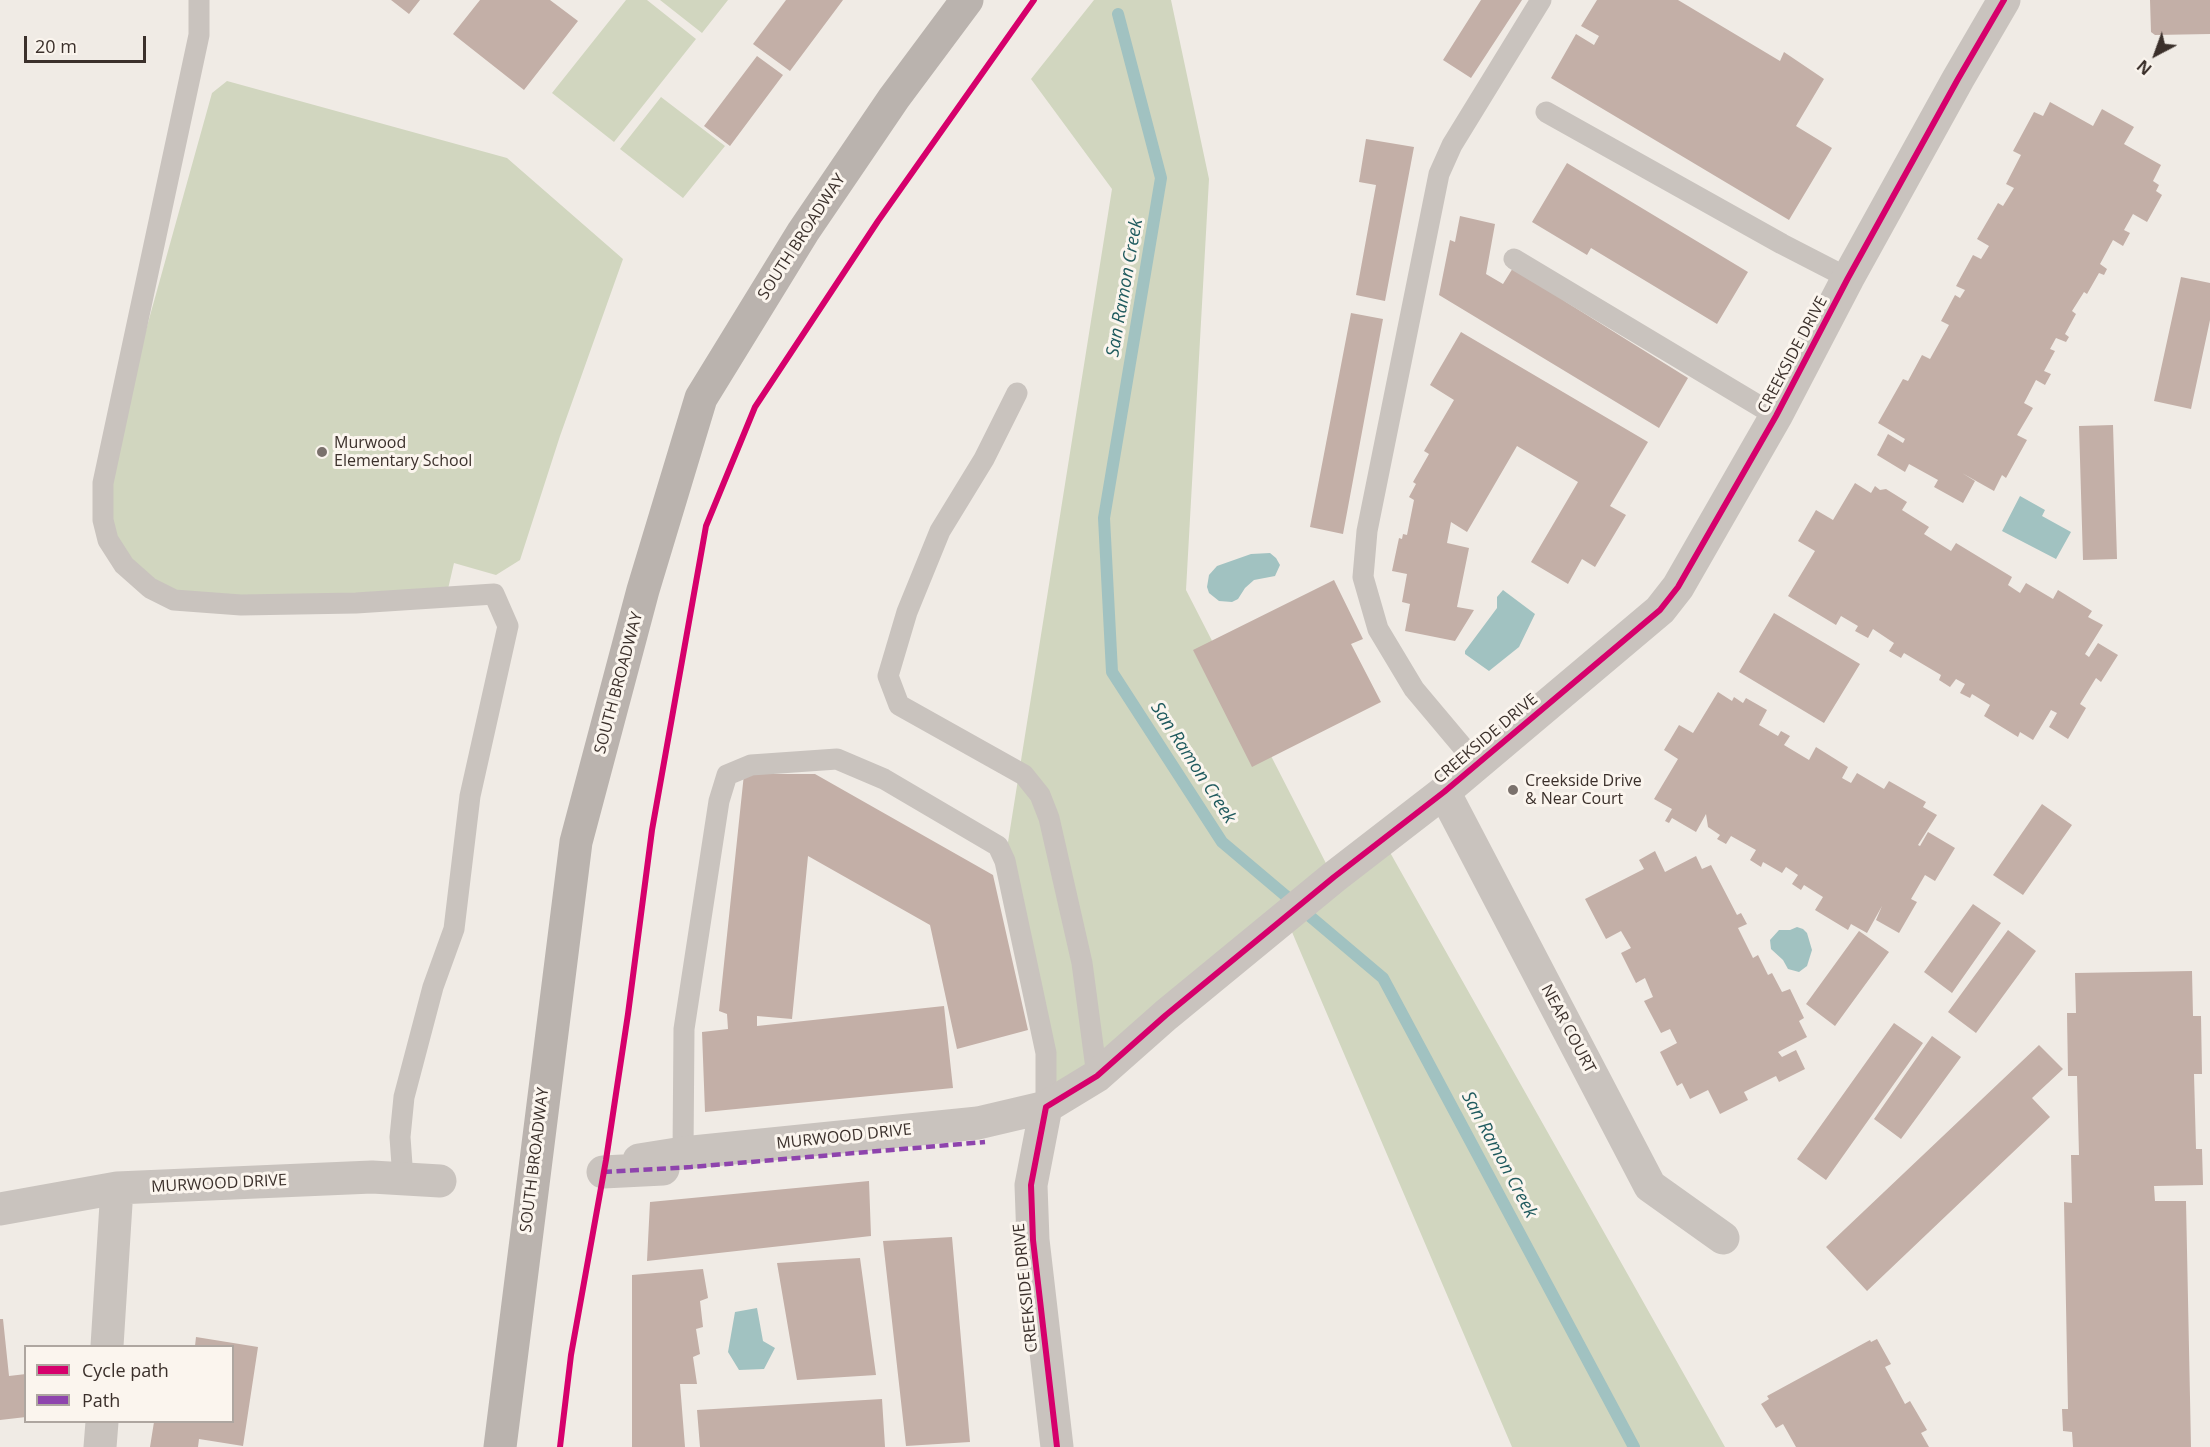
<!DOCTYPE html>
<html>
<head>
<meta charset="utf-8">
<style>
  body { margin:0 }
  #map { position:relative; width:2210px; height:1447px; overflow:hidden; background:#f0ebe5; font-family:"Open Sans",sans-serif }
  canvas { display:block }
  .legend { position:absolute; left:24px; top:1345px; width:210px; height:78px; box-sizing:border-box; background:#fbf5ee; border:2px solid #aea6a0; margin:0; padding:8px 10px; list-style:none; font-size:18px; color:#3b302b }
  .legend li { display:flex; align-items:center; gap:12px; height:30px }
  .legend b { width:30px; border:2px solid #aea6a0 }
  .north { position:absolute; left:2126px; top:24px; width:60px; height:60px; -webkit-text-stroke:4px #fbf5ee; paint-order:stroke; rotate:221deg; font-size:16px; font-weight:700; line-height:24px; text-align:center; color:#3b302b }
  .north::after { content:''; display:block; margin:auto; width:21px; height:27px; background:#3b302b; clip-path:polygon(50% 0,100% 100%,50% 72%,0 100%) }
  .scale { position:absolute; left:24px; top:36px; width:122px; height:27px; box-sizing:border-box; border:3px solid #3b302b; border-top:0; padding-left:8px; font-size:18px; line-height:21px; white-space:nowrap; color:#3b302b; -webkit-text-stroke:4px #fbf5ee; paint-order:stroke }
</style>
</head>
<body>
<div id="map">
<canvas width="2210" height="1447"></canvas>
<ul class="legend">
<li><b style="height:8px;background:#d6006c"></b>Cycle path</li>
<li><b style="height:8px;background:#8e44ad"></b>Path</li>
</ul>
<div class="north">N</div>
<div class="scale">20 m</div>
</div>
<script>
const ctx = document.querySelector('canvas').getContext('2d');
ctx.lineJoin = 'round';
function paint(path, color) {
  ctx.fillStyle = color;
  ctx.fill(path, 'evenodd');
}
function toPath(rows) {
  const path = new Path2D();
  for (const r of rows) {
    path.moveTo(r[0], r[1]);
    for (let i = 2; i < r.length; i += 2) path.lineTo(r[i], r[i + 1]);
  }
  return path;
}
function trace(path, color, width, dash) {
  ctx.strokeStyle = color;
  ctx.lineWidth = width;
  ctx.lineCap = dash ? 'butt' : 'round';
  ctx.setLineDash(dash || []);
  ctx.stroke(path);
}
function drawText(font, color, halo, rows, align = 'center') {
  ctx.font = font + ' "Open Sans",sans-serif';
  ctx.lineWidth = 6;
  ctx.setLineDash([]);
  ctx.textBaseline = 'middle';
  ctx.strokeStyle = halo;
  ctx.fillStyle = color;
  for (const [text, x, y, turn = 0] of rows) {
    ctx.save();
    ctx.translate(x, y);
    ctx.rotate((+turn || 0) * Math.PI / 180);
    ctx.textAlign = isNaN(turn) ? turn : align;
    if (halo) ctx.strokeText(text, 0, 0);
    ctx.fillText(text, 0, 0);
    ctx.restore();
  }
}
const green = toPath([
  [626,0,647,0,696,39,614,142,552,93],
  [660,0,728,0,702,33],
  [1094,0,1171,0,1209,179,1186,590,1333,877,1383,840,1725,1447,1512,1447,1286,918,1046,1107,1005,861,1112,189,1031,79],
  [227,81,507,158,623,259,560,436,520,560,496,575,454,563,448,589,189,604,125,566,107,499,129,391,212,93],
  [661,97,725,146,683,198,620,149]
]);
const water = toPath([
  [2020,496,2045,510,2042,516,2071,532,2056,559,2002,531],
  [1270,553,1276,558,1280,565,1275,576,1254,580,1245,588,1238,599,1232,602,1219,601,1209,593,1207,587,1209,575,1217,566,1251,554],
  [1503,590,1535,614,1519,647,1489,671,1465,654,1465,651,1497,608,1497,597],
  [1797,927,1803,929,1807,933,1812,950,1807,966,1799,972,1788,969,1783,960,1771,949,1770,940,1779,930,1790,930],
  [757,1308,763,1341,775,1348,764,1369,739,1370,728,1352,735,1312]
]);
const stream = toPath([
  [1118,14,1161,178,1104,518,1112,672,1222,842,1383,978,1634,1447]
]);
const building = toPath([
  [391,0,420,0,409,14],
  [480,0,550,0,578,21,524,90,453,34],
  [786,0,843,0,790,71,753,44],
  [1481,0,1522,0,1471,78,1443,60],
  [1597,0,1678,0,1780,61,1784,52,1824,79,1796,126,1832,148,1789,220,1551,78,1576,34,1594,45,1599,36,1581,26],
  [2150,0,2210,0,2210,34,2155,35,2151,32],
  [757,56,783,75,730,146,704,126],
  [2050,102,2093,126,2102,109,2134,127,2124,144,2161,165,2153,181,2159,185,2156,191,2162,195,2147,222,2133,214,2124,230,2130,233,2123,246,2113,240,2100,264,2107,269,2104,275,2099,273,2087,294,2084,292,2072,311,2076,314,2065,334,2069,337,2066,342,2056,338,2050,349,2055,351,2044,371,2051,374,2045,385,2036,380,2024,403,2033,408,2017,435,2027,440,2006,478,2002,475,1994,491,1962,473,1975,481,1963,503,1934,487,1938,480,1909,464,1905,472,1877,455,1888,434,1903,443,1905,439,1878,423,1903,379,1908,381,1922,355,1930,359,1949,325,1941,321,1955,295,1960,298,1965,290,1956,286,1973,255,1981,259,1989,246,1977,239,1998,203,2003,206,2014,188,2006,184,2021,155,2013,151,2034,112,2043,116],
  [1366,139,1414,147,1385,301,1356,295,1376,185,1359,182],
  [1567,163,1748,272,1717,324,1591,248,1587,255,1532,222],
  [1460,216,1495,224,1486,274,1503,284,1516,263,1566,302,1688,378,1659,428,1439,295,1450,240,1455,242],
  [2181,277,2210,283,2210,320,2191,409,2154,401],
  [1351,313,1383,319,1343,534,1310,527],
  [1461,332,1648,442,1610,506,1626,515,1595,567,1582,559,1568,584,1531,562,1578,482,1517,446,1467,532,1451,522,1447,543,1469,548,1457,607,1474,610,1455,641,1405,631,1410,604,1402,602,1407,574,1392,571,1399,538,1402,539,1403,534,1407,535,1414,500,1409,497,1416,484,1413,482,1429,454,1424,451,1454,400,1430,385],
  [2113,425,2117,559,2083,560,2079,426],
  [1855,483,1871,493,1875,486,1880,490,1886,489,1907,502,1902,510,1929,527,1924,534,1951,551,1956,543,2012,577,2008,585,2020,593,2026,583,2053,599,2058,590,2092,611,2088,617,2103,625,2085,654,2089,657,2098,643,2118,655,2101,682,2096,678,2080,704,2086,708,2068,739,2049,727,2057,713,2051,710,2033,740,2020,732,2018,737,1984,716,1990,705,1972,694,1970,698,1960,693,1965,684,1956,679,1950,687,1939,680,1941,675,1904,653,1901,658,1889,651,1894,643,1873,629,1868,638,1855,631,1858,626,1841,616,1836,625,1788,596,1815,551,1798,541,1816,510,1833,520],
  [1334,580,1363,639,1351,644,1381,702,1252,767,1193,650],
  [1774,613,1860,664,1824,723,1739,672],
  [1718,692,1732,701,1734,697,1743,703,1746,698,1767,710,1759,725,1778,736,1781,731,1790,736,1784,745,1809,760,1816,747,1848,767,1842,778,1851,783,1857,773,1884,789,1889,781,1926,802,1923,807,1937,815,1918,845,1920,846,1928,832,1955,848,1935,881,1925,875,1911,899,1917,902,1899,933,1876,920,1882,906,1867,933,1851,924,1848,930,1815,910,1823,897,1804,885,1801,890,1792,884,1798,875,1786,867,1782,873,1763,862,1761,867,1750,860,1756,850,1731,836,1726,844,1717,839,1720,835,1708,827,1706,814,1696,832,1672,818,1669,823,1665,821,1672,809,1654,799,1678,759,1664,750,1679,725,1693,733],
  [744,774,815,774,993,875,1028,1030,957,1049,930,925,808,856,792,1019,757,1016,757,1026,944,1006,953,1088,705,1112,702,1032,728,1029,727,1014,719,1011],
  [2042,804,2072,825,2023,895,1993,875],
  [1655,851,1665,872,1696,856,1702,869,1711,865,1737,915,1741,913,1747,924,1738,928,1753,958,1758,955,1768,975,1772,973,1782,992,1790,989,1804,1018,1799,1021,1807,1037,1778,1052,1782,1057,1796,1050,1805,1069,1779,1082,1776,1076,1744,1092,1748,1100,1720,1114,1708,1090,1690,1099,1682,1083,1677,1086,1660,1052,1677,1043,1670,1029,1661,1033,1644,1001,1653,997,1645,978,1636,983,1621,953,1631,948,1621,931,1606,939,1585,899,1644,869,1639,860],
  [1973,904,2001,923,1952,993,1924,972],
  [2008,930,2036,951,1976,1033,1948,1012],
  [1859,931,1889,952,1835,1026,1806,1004],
  [2192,971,2193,1016,2201,1016,2202,1074,2194,1074,2196,1149,2202,1149,2203,1185,2154,1186,2155,1201,2186,1201,2191,1447,2073,1447,2072,1432,2063,1431,2062,1409,2068,1409,2064,1202,2072,1203,2071,1155,2079,1155,2077,1076,2068,1076,2067,1013,2076,1013,2075,973],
  [1894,1023,1923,1043,1826,1180,1797,1159],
  [1932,1036,1961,1057,1901,1139,1874,1119],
  [2039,1045,2063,1069,2032,1098,2050,1117,1867,1291,1826,1247],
  [869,1181,871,1236,647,1261,650,1202],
  [952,1237,970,1442,906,1446,883,1241],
  [860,1258,876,1375,797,1380,777,1263],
  [703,1269,708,1298,700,1301,703,1327,696,1329,700,1354,693,1357,697,1384,680,1384,685,1447,632,1447,632,1275],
  [0,1319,3,1319,9,1376,26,1374,26,1417,0,1420],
  [196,1337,258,1347,243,1446,199,1439,198,1447,150,1447,154,1422,232,1422,232,1346,195,1346],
  [1877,1339,1891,1364,1885,1367,1905,1404,1910,1401,1927,1430,1921,1433,1929,1447,1796,1447,1783,1424,1776,1428,1761,1404,1769,1399,1767,1396,1870,1340,1871,1342],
  [882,1399,885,1447,700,1447,697,1410]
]);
const lane = toPath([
  [199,0,199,35,103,483,103,520,108,540,124,565,150,588,174,600,241,605,356,603,494,594,508,626,470,796,454,929,433,987,404,1097,400,1137,403,1179],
  [1546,112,1782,244,1848,278],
  [1514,259,1776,416],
  [1017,393,984,459,940,531,907,612,888,676,899,705,1024,775,1040,795,1049,818,1082,963,1097,1076],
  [1477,764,1414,689,1378,629,1363,577,1367,531,1439,174,1452,145,1541,0],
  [683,1153,684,1029,719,801,727,775,751,765,837,759,884,779,998,846,1005,861,1046,1053,1046,1107]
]);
const street = toPath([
  [1444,792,1650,1186,1723,1238],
  [639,1160,683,1153,978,1123,1046,1107],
  [603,1172,663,1169],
  [0,1209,117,1188,372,1177,440,1181],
  [107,1346,117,1188],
  [100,1447,102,1422],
  [1057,1447,1033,1240,1031,1185,1046,1107,1097,1076,1166,1015,1334,877,1444,792,1660,610,1678,587,1776,416,1848,278,1958,79,2004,0]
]);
const secondary = toPath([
  [500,1447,576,842,643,590,701,398,803,232,894,98,967,0]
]);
const quiet = toPath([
  [603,1172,691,1167,985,1142]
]);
const cycleway = toPath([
  [560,1447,571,1355,606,1160,628,1014,652,830,706,526,755,407,878,221,1034,0],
  [1057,1447,1033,1240,1031,1185,1046,1107,1097,1076,1166,1015,1334,877,1444,792,1660,610,1678,587,1776,416,1848,278,1958,79,2004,0]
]);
const markers = [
  [322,452,6,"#7a716c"],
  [1513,790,6,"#7a716c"]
];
const streetNames = [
  ["SOUTH BROADWAY",802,237,-57],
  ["CREEKSIDE DRIVE",1793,355,-62],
  ["SOUTH BROADWAY",619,683,-75],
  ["CREEKSIDE DRIVE",1486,739,-40],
  ["NEAR COURT",1568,1029,62],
  ["MURWOOD DRIVE",844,1137,-6],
  ["SOUTH BROADWAY",535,1160,-83],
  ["MURWOOD DRIVE",219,1184,-3],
  ["CREEKSIDE DRIVE",1026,1288,-96]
];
const poiNames = [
  ["Murwood",334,443],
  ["Elementary School",334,461],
  ["Creekside Drive",1525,781],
  ["& Near Court",1525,799]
];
const waterNames = [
  ["San Ramon Creek",1125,288,-80],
  ["San Ramon Creek",1193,763,57],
  ["San Ramon Creek",1499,1155,62]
];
paint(green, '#d1d6bf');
paint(water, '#a1c2c1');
trace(stream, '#a1c2c1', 12);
paint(building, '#c3afa7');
trace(lane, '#c9c3be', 21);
trace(street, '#c9c3be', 33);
trace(secondary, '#bab3ae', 33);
trace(quiet, '#8e44ad', 4.5, [9, 4.5]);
trace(cycleway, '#d6006c', 6);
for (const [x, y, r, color] of markers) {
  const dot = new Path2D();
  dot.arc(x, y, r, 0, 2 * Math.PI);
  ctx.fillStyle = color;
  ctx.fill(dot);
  trace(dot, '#fbf5ee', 2);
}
drawText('16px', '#3b302b', '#fbf5ee', streetNames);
drawText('16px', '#3b302b', '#fbf5ee', poiNames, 'left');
drawText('italic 18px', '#1f5a5e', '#fbf5ee', waterNames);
</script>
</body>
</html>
